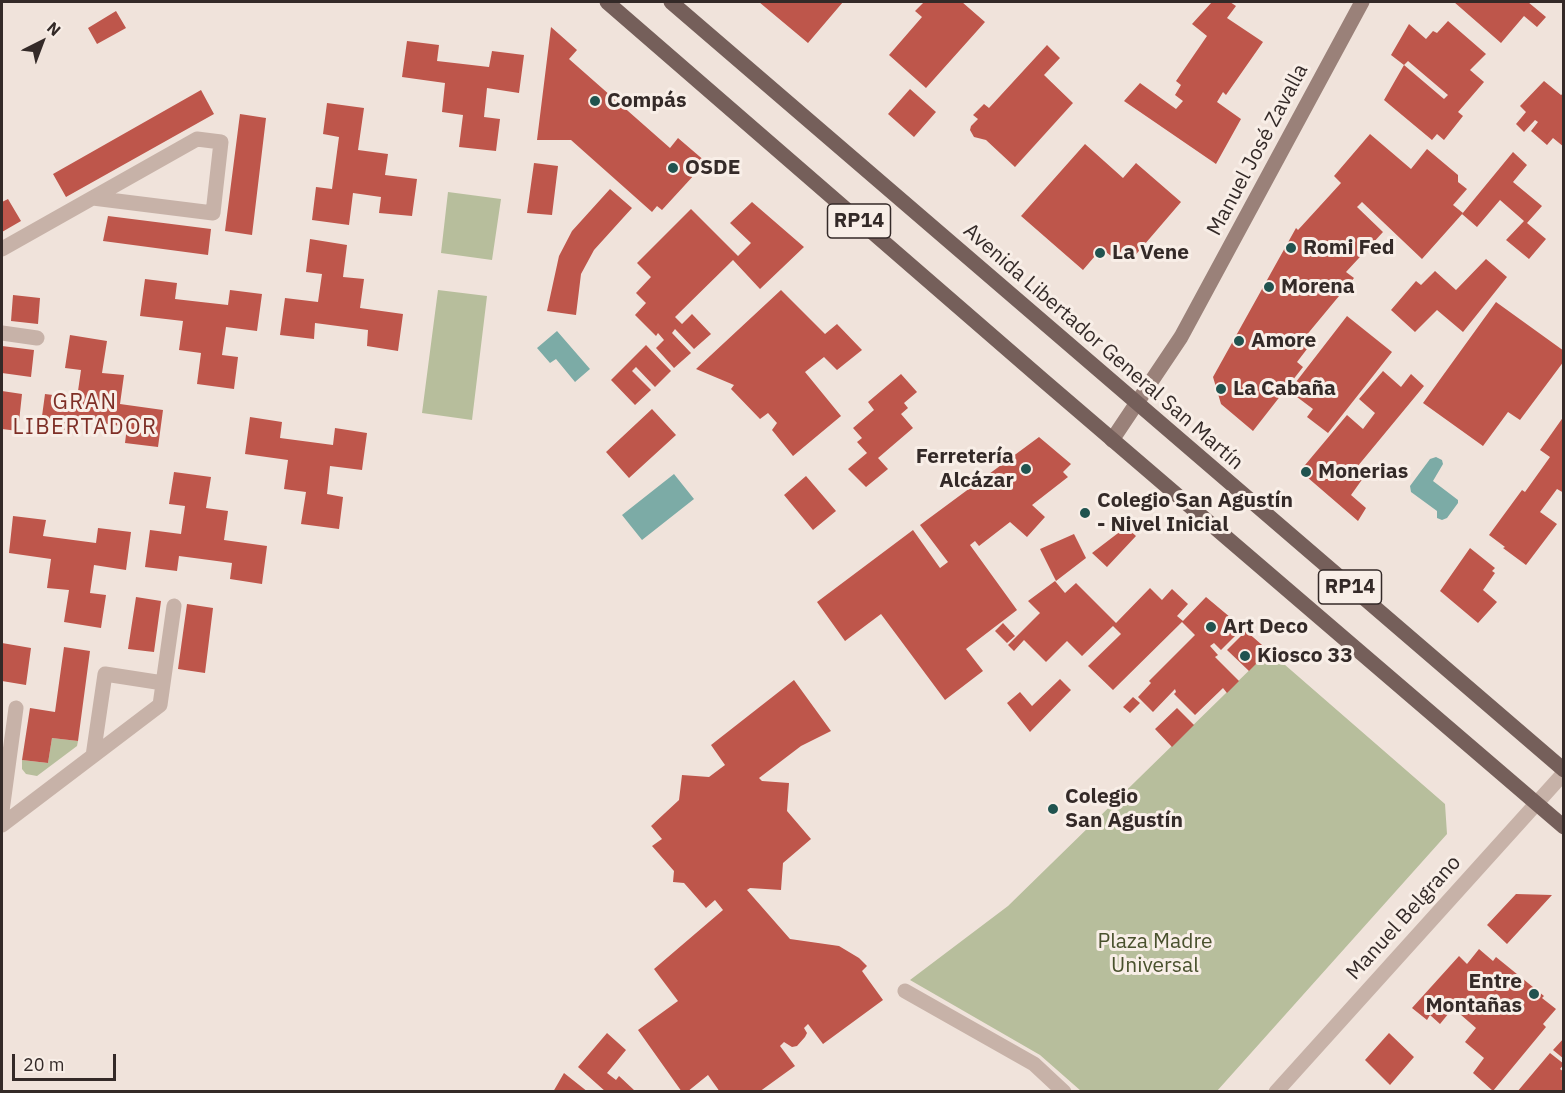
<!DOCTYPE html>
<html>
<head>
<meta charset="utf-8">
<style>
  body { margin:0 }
  #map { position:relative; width:1565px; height:1093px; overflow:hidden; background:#f0e3db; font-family:"IBM Plex Sans",sans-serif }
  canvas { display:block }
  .frame { position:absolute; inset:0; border:3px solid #342a28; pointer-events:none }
  .north { position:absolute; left:12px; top:12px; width:60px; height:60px; -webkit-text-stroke:4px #f8eee7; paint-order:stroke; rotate:42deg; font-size:16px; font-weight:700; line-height:24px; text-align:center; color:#342a28 }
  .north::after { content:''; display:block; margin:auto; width:21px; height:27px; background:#342a28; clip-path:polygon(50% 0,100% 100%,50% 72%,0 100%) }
  .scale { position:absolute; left:12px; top:1054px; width:104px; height:27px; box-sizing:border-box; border:3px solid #342a28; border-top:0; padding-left:8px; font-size:18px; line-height:21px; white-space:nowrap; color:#342a28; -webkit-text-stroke:4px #f8eee7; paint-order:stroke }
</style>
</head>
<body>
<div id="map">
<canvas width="1565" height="1093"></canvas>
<div class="frame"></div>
<div class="north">N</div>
<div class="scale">20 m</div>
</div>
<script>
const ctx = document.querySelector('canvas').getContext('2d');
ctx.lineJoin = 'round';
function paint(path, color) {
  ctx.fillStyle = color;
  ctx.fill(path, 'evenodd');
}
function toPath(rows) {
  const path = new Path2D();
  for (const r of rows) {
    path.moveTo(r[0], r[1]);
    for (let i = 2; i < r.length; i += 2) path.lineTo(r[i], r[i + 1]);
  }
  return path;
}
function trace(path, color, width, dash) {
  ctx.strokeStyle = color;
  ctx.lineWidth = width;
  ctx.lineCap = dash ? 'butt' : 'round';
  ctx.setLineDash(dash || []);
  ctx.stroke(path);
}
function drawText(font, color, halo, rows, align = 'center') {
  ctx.font = font + ' "IBM Plex Sans",sans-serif';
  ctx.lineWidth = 6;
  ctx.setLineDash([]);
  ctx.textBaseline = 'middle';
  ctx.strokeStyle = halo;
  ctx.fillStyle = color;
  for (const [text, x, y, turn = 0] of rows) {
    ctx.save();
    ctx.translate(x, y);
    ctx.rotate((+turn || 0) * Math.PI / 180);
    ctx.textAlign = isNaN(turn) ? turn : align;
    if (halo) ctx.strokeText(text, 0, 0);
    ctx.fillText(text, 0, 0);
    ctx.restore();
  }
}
const green = toPath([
  [448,192,501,199,492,260,441,253],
  [438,290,487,296,472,420,422,413],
  [1269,651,1445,804,1447,834,1217,1091,1081,1091,1040,1055,910,980,1008,906],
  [52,738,78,741,77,746,37,776,26,774,22,769,22,760,48,763]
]);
const water = toPath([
  [557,331,590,369,575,382,556,359,550,363,537,348],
  [1436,457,1442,460,1443,464,1433,481,1458,500,1458,503,1447,518,1442,520,1437,518,1437,511,1411,492,1410,486,1430,459],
  [674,474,694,499,642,540,622,515]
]);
const building = toPath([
  [759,2,843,2,808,43],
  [924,2,962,2,985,22,926,88,889,55,922,17,915,11],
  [1212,2,1230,2,1236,6,1227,18,1263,42,1226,95,1223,92,1217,102,1241,119,1216,164,1124,101,1140,83,1176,109,1183,101,1175,95,1181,85,1176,81,1207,36,1192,24],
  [1454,2,1528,2,1546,17,1537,27,1524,16,1501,43],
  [116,11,126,28,97,44,88,28],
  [1448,21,1486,54,1470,70,1484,82,1458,112,1463,116,1444,140,1437,134,1432,140,1384,100,1404,65,1444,99,1448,95,1408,61,1404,65,1391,55,1409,24,1426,39,1433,31,1437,33],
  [551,27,577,50,569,59,670,148,678,138,706,162,662,210,657,206,652,212,571,140,537,140],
  [407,41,439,45,437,61,489,67,492,51,524,55,519,93,487,88,484,117,500,119,496,151,459,147,463,115,442,112,445,83,402,77],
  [1047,45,1060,58,1044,75,1073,103,1015,167,986,140,974,137,970,130,971,126,978,119,973,115,984,104,989,108],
  [1544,81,1561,95,1564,93,1564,147,1553,138,1547,145,1531,131,1538,122,1535,120,1524,132,1516,124,1526,112,1520,106],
  [910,89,936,112,914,137,888,114],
  [201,90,214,114,66,197,53,174],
  [327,103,364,108,358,150,388,154,385,175,417,179,412,216,379,213,381,197,353,193,349,225,312,220,316,187,332,189,339,137,323,134],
  [240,114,266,118,252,235,225,231],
  [1370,134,1411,169,1427,149,1458,175,1458,182,1467,189,1453,205,1463,213,1422,259,1362,202,1357,207,1383,232,1346,272,1354,278,1300,343,1307,349,1297,362,1303,367,1253,431,1221,404,1213,377,1296,228,1298,230,1341,183,1334,176],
  [1085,144,1123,178,1136,163,1181,202,1132,259,1122,250,1115,259,1106,252,1099,260,1095,256,1083,270,1021,216],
  [1513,152,1527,165,1513,182,1542,206,1527,223,1546,239,1529,259,1506,240,1524,221,1500,200,1477,227,1462,214],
  [534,163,558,166,552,215,527,213],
  [610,189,632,208,594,250,581,274,576,315,547,311,559,256,572,231],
  [8,199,21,221,2,232,2,202],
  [752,202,804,247,760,289,733,260,675,317,682,324,692,314,711,334,694,349,675,329,672,333,691,353,674,368,656,348,664,340,658,333,656,336,635,315,646,303,636,293,651,277,637,263,691,209,738,256,751,243,730,223],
  [108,216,211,229,208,255,103,241],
  [310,239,347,245,343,277,364,279,360,308,403,314,398,351,367,346,368,330,315,323,314,339,280,335,285,298,318,302,322,274,306,272],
  [1486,259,1507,277,1463,332,1437,310,1415,332,1391,310,1416,281,1421,285,1435,271,1456,290],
  [145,279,177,283,175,299,201,302,228,305,230,290,262,294,257,331,226,327,222,355,238,357,234,389,197,384,201,353,179,350,183,321,140,316],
  [781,290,825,334,837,324,862,350,837,370,824,357,805,372,841,416,793,456,772,430,777,423,768,413,760,419,731,389,734,385,696,369],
  [13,295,40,298,38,324,11,321],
  [1496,302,1564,351,1564,361,1520,420,1508,412,1483,446,1423,403],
  [1347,316,1392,352,1328,433,1307,417,1313,409,1289,391],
  [70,335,107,341,102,373,124,375,120,404,163,410,158,447,125,443,127,427,101,423,74,419,72,435,40,431,45,394,77,398,81,370,65,368],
  [646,345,671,371,655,387,636,367,632,371,651,390,635,405,611,380],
  [2,346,34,350,31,377,2,373],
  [1383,371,1401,387,1411,374,1424,386,1357,467,1366,474,1351,495,1366,508,1358,521,1300,471,1347,415,1363,429,1375,413,1359,399],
  [901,374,917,392,904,403,908,408,901,414,913,428,878,458,888,469,866,487,848,469,867,453,857,442,862,438,853,428,874,410,868,402],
  [2,391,22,394,18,431,2,429],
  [652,409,676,435,629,478,606,452],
  [1564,416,1564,493,1557,489,1540,512,1557,524,1526,565,1503,548,1505,547,1489,535,1522,490,1525,492,1550,457,1540,450],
  [250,417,282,422,280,438,333,445,335,428,367,433,362,470,330,466,327,494,343,497,339,529,301,524,306,492,284,489,288,460,245,454],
  [1039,437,1071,464,1063,472,1068,477,1032,505,1045,517,1027,537,1010,522,979,546,975,541,970,545,1017,610,966,649,983,671,945,700,881,614,845,641,817,602,913,530,940,568,948,562,920,525],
  [174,472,211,477,206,508,228,511,224,540,267,546,262,584,230,579,232,563,179,556,177,571,145,567,150,530,181,534,185,506,169,504],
  [806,476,836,511,813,530,784,495],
  [13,516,46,520,43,536,96,543,98,528,131,532,126,570,94,565,90,593,106,595,101,628,64,622,69,590,47,588,51,559,9,553],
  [1126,527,1136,536,1107,567,1092,553],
  [1074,534,1086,558,1056,581,1040,549],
  [1470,548,1495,568,1492,571,1495,573,1483,590,1497,602,1478,623,1440,591],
  [1055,581,1065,593,1076,583,1116,623,1150,588,1162,600,1172,589,1188,604,1177,616,1183,621,1113,690,1088,666,1121,634,1113,626,1082,656,1067,641,1046,662,1024,640,1014,651,1008,645,1040,613,1028,601],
  [136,597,161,601,154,652,128,649],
  [1206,597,1243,628,1221,650,1214,643,1210,646,1218,655,1215,657,1239,681,1227,693,1223,688,1195,715,1174,694,1176,692,1175,689,1153,712,1138,697,1151,683,1149,681,1195,635,1182,622],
  [187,604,213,608,205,673,178,669],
  [1003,623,1015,636,1007,643,995,631],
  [1246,631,1269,651,1249,671,1227,650],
  [2,643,31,648,26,685,2,681],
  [64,647,90,651,78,741,52,738,48,763,22,760,30,708,55,712],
  [1060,679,1071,690,1030,732,1007,703,1020,692,1032,706],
  [794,680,831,731,801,746,759,778,762,781,789,783,787,811,811,839,783,863,781,890,750,888,747,890,790,939,839,946,859,958,867,966,862,971,883,1000,823,1044,808,1024,804,1028,807,1033,805,1037,797,1046,792,1047,784,1042,780,1046,795,1066,759,1092,720,1092,708,1075,687,1092,682,1092,638,1030,678,1001,654,969,723,910,715,900,706,908,684,883,673,882,674,871,652,846,662,839,651,826,679,800,682,775,709,777,725,765,711,745],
  [1133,697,1140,703,1130,713,1123,707],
  [1177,708,1194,725,1172,747,1155,729],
  [1516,894,1552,895,1507,944,1487,925],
  [1479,949,1493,961,1496,957,1544,996,1542,998,1556,1009,1543,1024,1546,1027,1493,1091,1473,1073,1484,1058,1465,1042,1476,1028,1453,1008,1440,1024,1430,1015,1427,1020,1412,1008,1459,956,1467,964],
  [607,1033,626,1050,607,1073,616,1080,619,1076,634,1090,632,1092,606,1092,578,1067],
  [1389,1033,1414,1057,1390,1085,1365,1060],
  [1564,1038,1564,1059,1553,1050],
  [1550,1053,1564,1064,1560,1069,1564,1072,1563,1092,1517,1092],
  [564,1073,588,1092,553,1092]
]);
const street = toPath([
  [2,249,197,139,221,142,213,213,93,198],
  [2,333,37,338],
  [93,756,105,674,163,683],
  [2,811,16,708],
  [2,825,160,705,174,606],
  [905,991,1034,1064,1064,1092],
  [1276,1092,1564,773]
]);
const secondary = toPath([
  [1112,440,1181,337,1362,2]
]);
const primary = toPath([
  [607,2,1044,381,1564,827],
  [671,2,1564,770]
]);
const markers = [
  [595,101,6,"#20534f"],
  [673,168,6,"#20534f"],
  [1291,248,6,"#20534f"],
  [1100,253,6,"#20534f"],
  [1269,287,6,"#20534f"],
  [1239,341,6,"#20534f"],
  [1221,389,6,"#20534f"],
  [1026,469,6,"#20534f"],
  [1306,472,6,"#20534f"],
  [1085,513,6,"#20534f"],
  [1211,627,6,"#20534f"],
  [1245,656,6,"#20534f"],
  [1053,809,6,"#20534f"],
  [1534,994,6,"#20534f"]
];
const shields = [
  [859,221,63],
  [1350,587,63]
];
const shieldNames = [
  ["RP14",859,221],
  ["RP14",1350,587]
];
const poiNames = [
  ["Compás",607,101],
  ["OSDE",685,168],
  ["Romi Fed",1303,248],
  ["La Vene",1112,253],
  ["Morena",1281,287],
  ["Amore",1251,341],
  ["La Cabaña",1233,389],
  ["Ferretería",1014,457,"right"],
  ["Alcázar",1014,481,"right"],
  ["Monerias",1318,472],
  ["Colegio San Agustín",1097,501],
  ["- Nivel Inicial",1097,525],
  ["Art Deco",1223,627],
  ["Kiosco 33",1257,656],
  ["Colegio",1065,797],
  ["San Agustín",1065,821],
  ["Entre",1522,982,"right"],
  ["Montañas",1522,1006,"right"]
];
const streetNames = [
  ["Manuel José Zavalla",1258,150,-62],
  ["Avenida Libertador General San Martín",1103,347,41],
  ["Manuel Belgrano",1404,918,-48]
];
const parkNames = [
  ["Plaza Madre",1155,942],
  ["Universal",1155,966]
];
const neighbourhoodNames = [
  ["GRAN",85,403],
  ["LIBERTADOR",85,428]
];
paint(green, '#b7be9c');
paint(water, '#7caba6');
paint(building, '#be564b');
trace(street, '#c7b2a8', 15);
trace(secondary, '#9a8179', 15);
trace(primary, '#755f5a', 15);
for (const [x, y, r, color] of markers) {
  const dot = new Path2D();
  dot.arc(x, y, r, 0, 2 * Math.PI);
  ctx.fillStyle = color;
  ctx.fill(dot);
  trace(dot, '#f8eee7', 2);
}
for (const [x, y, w] of shields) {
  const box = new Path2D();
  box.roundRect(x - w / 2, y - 17, w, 34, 4.5);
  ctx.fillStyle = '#f8eee7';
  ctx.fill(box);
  trace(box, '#342a28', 1.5);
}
drawText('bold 20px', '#342a28', null, shieldNames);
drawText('bold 21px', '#342a28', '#f8eee7', poiNames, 'left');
drawText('21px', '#342a28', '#f8eee7', streetNames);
drawText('21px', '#49512d', '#f8eee7', parkNames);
ctx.letterSpacing = '1.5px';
drawText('22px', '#7e2e26', '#f8eee7', neighbourhoodNames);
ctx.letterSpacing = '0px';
</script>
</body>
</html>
